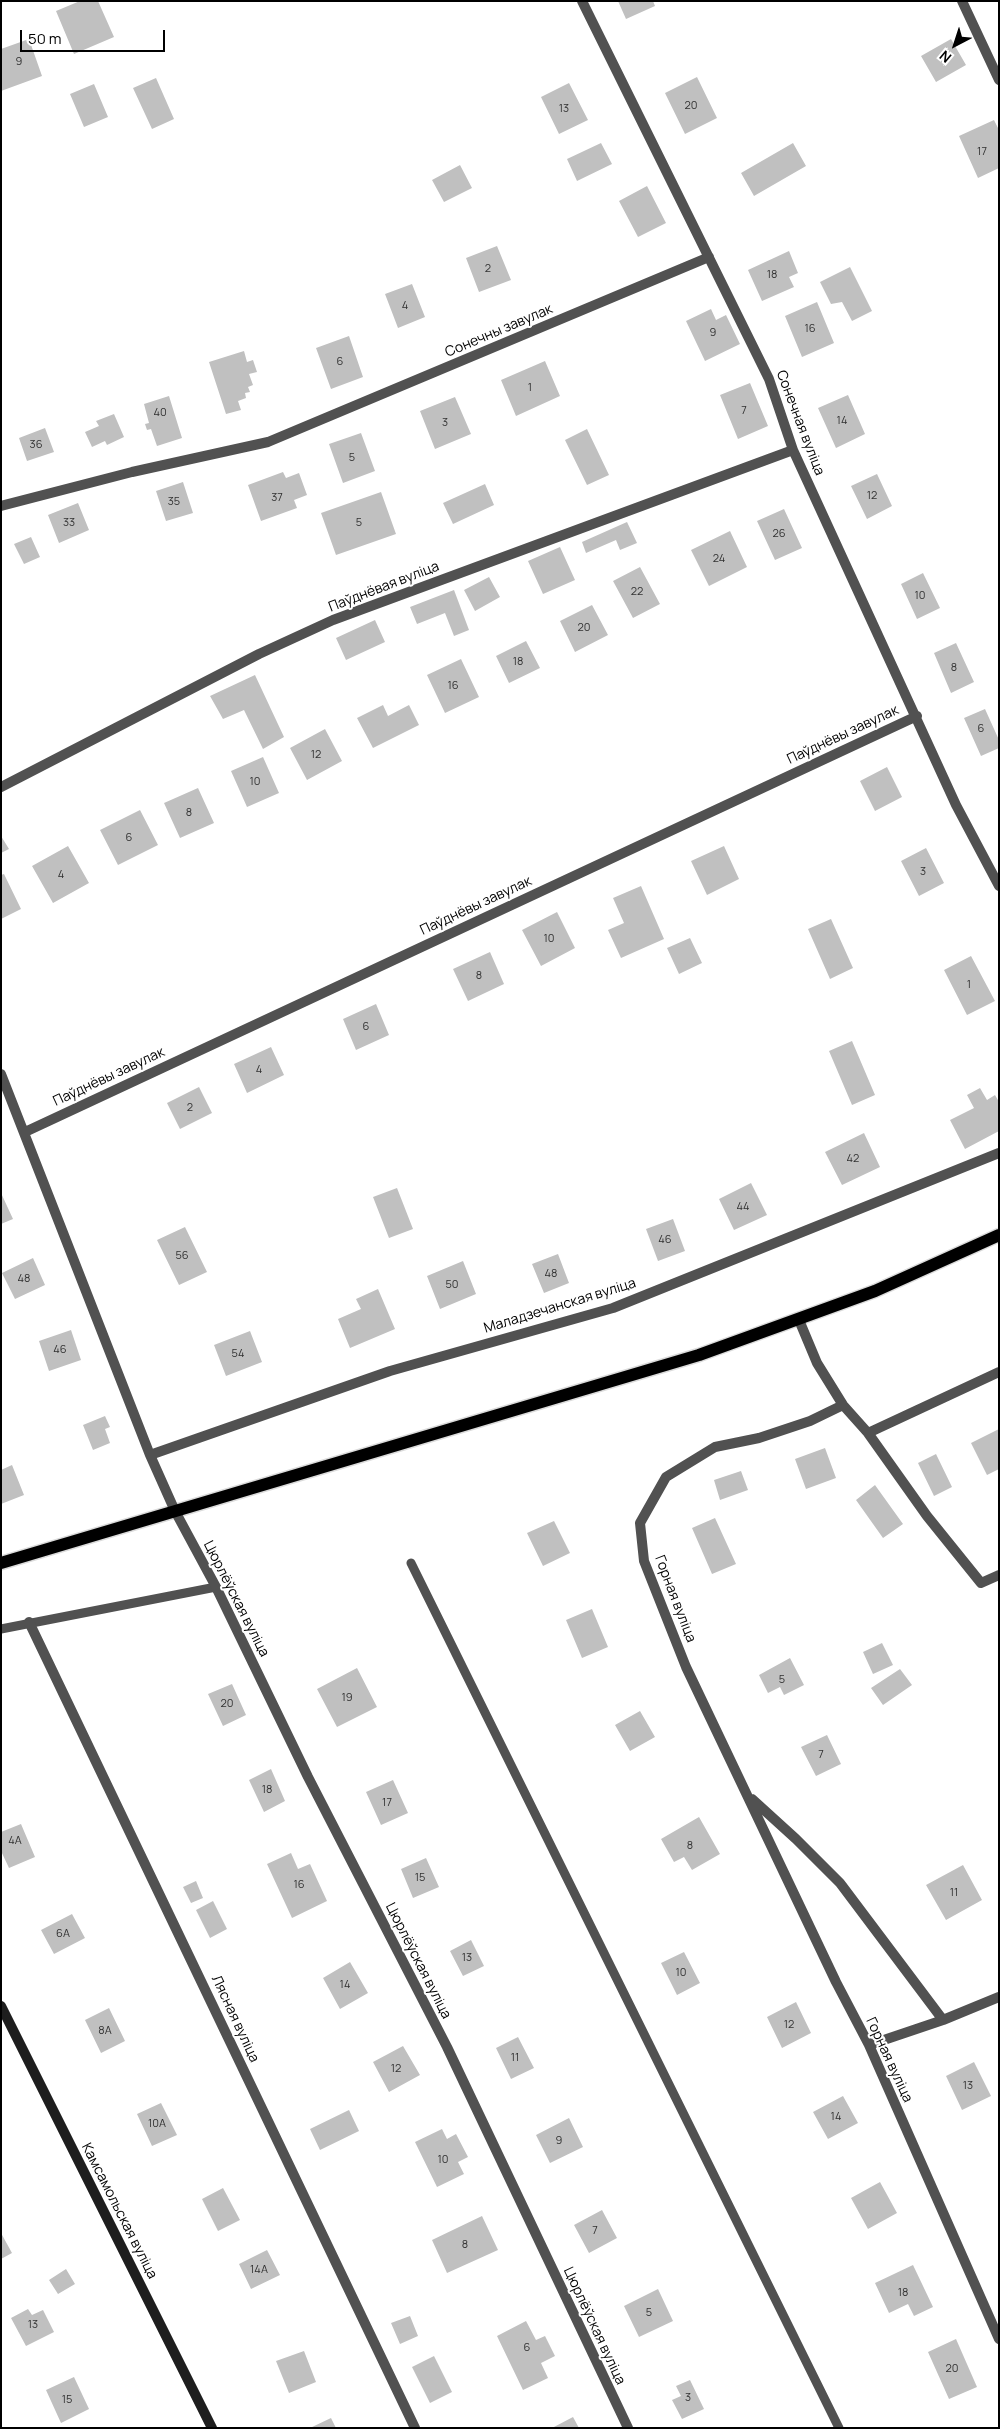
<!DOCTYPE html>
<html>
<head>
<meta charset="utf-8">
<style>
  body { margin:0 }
  #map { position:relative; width:1000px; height:2429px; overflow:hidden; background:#fff; font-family:Manrope,sans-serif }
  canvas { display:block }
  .frame { position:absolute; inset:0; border:2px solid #000; pointer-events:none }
  .north { position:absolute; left:930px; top:20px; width:50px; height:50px; -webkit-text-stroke:4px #fff; paint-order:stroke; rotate:220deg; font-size:14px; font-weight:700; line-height:20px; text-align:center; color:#000 }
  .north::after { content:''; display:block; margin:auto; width:18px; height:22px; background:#000; clip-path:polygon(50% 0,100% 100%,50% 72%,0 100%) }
  .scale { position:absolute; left:20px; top:30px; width:145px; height:22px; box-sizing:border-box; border:2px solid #000; border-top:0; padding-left:6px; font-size:15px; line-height:18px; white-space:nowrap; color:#000; -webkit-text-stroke:4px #fff; paint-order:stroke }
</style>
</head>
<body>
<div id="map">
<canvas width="1000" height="2429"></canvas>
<div class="frame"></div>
<div class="north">N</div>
<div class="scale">50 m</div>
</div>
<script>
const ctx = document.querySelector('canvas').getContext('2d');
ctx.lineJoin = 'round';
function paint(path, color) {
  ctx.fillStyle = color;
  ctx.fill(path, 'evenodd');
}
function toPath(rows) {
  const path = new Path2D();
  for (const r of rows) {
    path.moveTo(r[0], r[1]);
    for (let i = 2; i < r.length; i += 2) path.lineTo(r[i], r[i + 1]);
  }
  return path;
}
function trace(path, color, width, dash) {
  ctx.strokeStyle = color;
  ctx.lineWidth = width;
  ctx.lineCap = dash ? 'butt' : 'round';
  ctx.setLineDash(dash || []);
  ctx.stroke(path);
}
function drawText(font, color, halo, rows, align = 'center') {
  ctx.font = font + ' Manrope,sans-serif';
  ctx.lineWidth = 4;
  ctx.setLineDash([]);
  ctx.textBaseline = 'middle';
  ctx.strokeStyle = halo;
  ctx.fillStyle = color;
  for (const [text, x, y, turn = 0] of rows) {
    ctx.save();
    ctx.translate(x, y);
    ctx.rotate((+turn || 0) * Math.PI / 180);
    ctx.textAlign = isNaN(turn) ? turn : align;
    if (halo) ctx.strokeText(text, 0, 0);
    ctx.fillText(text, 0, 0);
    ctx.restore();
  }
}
const building = toPath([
  [80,1,98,1,114,37,74,54,56,11],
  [618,1,653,1,655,6,626,19],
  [29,39,42,76,1,91,1,49],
  [951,39,966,65,936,82,921,56],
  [697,77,717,118,685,134,665,93],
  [156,78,174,119,152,129,133,88],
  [569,83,588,120,559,134,541,97],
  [94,84,108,117,84,127,70,94],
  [994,120,999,130,999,168,978,178,959,136],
  [601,143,612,164,577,181,567,159],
  [793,143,806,166,754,196,741,173],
  [460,165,472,188,444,202,432,180],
  [647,186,666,223,638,237,619,201],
  [497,246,511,280,479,292,466,258],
  [789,251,798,273,789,277,794,287,762,301,748,270],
  [850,267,872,311,852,321,842,302,831,304,820,282],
  [412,284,425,317,398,328,385,294],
  [817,302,834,343,802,357,785,316],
  [711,309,716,320,726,315,740,344,705,361,686,321],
  [349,336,363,377,331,389,316,348],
  [244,351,247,362,253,360,257,372,249,374,253,385,248,387,250,392,245,393,246,398,238,401,241,410,226,414,209,362],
  [545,361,560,396,516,416,501,380],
  [750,383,768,426,738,439,720,395],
  [848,395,865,434,836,448,818,408],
  [169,396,182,438,157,446,151,429,147,430,145,424,149,423,144,404],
  [455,397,471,434,435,449,420,411],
  [114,414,124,437,107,445,105,441,92,447,85,432,99,426,96,421],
  [45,428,54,452,27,461,19,438],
  [587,429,609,475,587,485,565,440],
  [361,433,375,471,343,483,329,444],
  [283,472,286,478,299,473,307,495,294,500,297,508,261,521,248,485],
  [877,474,892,506,867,519,851,486],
  [183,482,193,513,166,521,156,491],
  [485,484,494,505,453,524,443,503],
  [381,492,396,534,336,555,321,513],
  [78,503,89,530,59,543,48,515],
  [784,509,802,548,775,560,757,521],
  [627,522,637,543,620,550,616,540,586,553,582,542],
  [730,531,747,567,709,586,691,550],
  [31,537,40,557,24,564,14,544],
  [560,547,575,580,543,594,528,561],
  [640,567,660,604,633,618,613,581],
  [923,573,940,608,917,619,901,584],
  [489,577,500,597,475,611,464,590],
  [454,590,469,630,454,636,445,613,417,624,410,607],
  [592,605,608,635,575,652,560,621],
  [375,620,385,642,346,660,336,638],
  [526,641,540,668,509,683,496,656],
  [956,643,974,682,951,693,934,653],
  [461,659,479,697,445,713,427,675],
  [255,675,284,737,263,749,244,710,223,719,210,696],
  [383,705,388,716,409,705,419,725,373,748,357,718],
  [985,709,999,740,999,748,981,756,964,718],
  [325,729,342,761,307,780,290,748],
  [263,757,279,793,247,807,231,771],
  [887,767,902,797,875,811,860,781],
  [198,788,214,823,180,838,164,803],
  [140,810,158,845,118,865,100,830],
  [1,836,9,849,1,853],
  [68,846,89,883,53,903,32,866],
  [724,846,739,879,707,895,691,861],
  [926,848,944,883,919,896,901,861],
  [4,874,21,909,1,919,1,875],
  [641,886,664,939,621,958,608,930,624,923,613,898],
  [557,912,575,948,541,966,522,930],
  [831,919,853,968,830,979,808,929],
  [690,938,702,963,679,974,667,948],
  [490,952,504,984,468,1001,453,969],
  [971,956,995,1001,967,1015,944,970],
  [376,1004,389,1035,356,1050,343,1019],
  [852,1041,875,1095,852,1105,829,1051],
  [271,1047,284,1075,247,1093,234,1064],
  [199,1087,212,1113,180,1129,167,1103],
  [980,1088,987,1100,995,1095,999,1102,999,1131,965,1149,950,1120,974,1108,967,1095],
  [864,1133,880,1167,842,1185,825,1152],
  [751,1183,767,1215,734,1230,719,1199],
  [397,1188,413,1229,389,1238,373,1197],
  [1,1193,13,1219,1,1224],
  [673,1219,685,1251,658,1261,646,1229],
  [185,1227,207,1272,179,1285,157,1240],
  [558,1254,569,1283,544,1293,532,1264],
  [33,1258,45,1285,15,1299,2,1273],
  [463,1261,476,1294,440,1309,427,1276],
  [378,1289,395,1329,350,1348,338,1319,361,1309,356,1299],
  [71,1330,81,1360,49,1371,39,1341],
  [250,1331,262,1362,226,1376,214,1345],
  [105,1416,110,1427,105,1429,110,1443,93,1450,83,1425],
  [999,1429,999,1469,987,1475,971,1443],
  [825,1448,836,1478,806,1489,795,1459],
  [936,1454,952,1487,934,1496,918,1463],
  [12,1465,24,1495,1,1504,1,1470],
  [741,1471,748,1490,720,1500,714,1480],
  [875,1485,903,1524,883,1538,856,1500],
  [715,1518,736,1564,712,1574,692,1528],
  [554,1521,570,1553,543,1566,527,1533],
  [592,1609,608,1647,582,1658,566,1620],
  [882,1643,893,1665,873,1674,863,1652],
  [790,1658,804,1685,784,1695,780,1687,768,1693,759,1675],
  [357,1668,377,1707,337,1727,317,1689],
  [900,1669,912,1685,883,1705,871,1688],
  [232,1684,246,1715,223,1726,208,1694],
  [640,1711,655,1737,630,1751,615,1725],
  [827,1735,841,1764,816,1776,801,1747],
  [271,1769,285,1801,264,1812,249,1780],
  [393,1780,408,1813,381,1825,366,1792],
  [699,1817,720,1854,692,1870,684,1857,674,1862,661,1839],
  [21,1824,35,1857,9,1868,1,1851,1,1832],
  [291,1853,298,1869,310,1864,327,1901,292,1918,267,1864],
  [426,1858,439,1887,413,1898,401,1869],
  [963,1865,982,1900,946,1920,926,1885],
  [196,1881,203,1898,191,1903,183,1887],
  [213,1901,227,1929,210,1938,196,1910],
  [72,1914,85,1938,54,1954,41,1930],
  [471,1940,484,1966,463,1976,450,1951],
  [684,1952,700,1983,677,1995,661,1963],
  [350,1962,368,1993,340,2009,323,1978],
  [796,2002,811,2033,782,2048,767,2017],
  [109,2008,125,2041,101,2053,85,2020],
  [518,2037,534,2068,511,2079,496,2048],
  [403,2046,420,2075,389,2092,373,2062],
  [974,2062,991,2096,962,2110,946,2076],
  [843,2096,858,2123,828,2139,813,2112],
  [161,2103,177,2135,152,2146,137,2114],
  [349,2110,359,2131,320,2150,310,2129],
  [569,2118,583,2147,550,2163,536,2135],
  [442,2129,447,2139,456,2134,468,2157,458,2162,464,2174,437,2187,415,2142],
  [880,2182,897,2213,868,2229,851,2198],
  [223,2188,240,2220,218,2231,202,2199],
  [602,2210,617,2238,589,2253,574,2225],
  [482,2216,498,2250,447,2273,432,2240],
  [1,2233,12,2253,1,2259],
  [267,2250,280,2275,251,2289,239,2264],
  [913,2265,933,2307,914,2316,908,2304,889,2313,875,2283],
  [66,2269,75,2284,58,2294,49,2280],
  [658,2289,673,2321,639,2337,624,2306],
  [28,2309,32,2315,43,2310,54,2332,26,2346,11,2318],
  [410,2316,418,2336,400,2344,391,2323],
  [526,2321,536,2340,545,2336,555,2356,541,2363,548,2378,523,2390,497,2336],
  [956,2339,977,2387,949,2399,928,2352],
  [304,2351,316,2382,289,2393,276,2361],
  [434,2356,452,2392,430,2403,412,2367],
  [74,2377,89,2409,61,2423,46,2390],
  [690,2380,704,2409,682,2419,672,2400,681,2396,676,2386],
  [573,2417,579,2428,552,2428],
  [331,2418,336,2428,310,2428]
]);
const lane = toPath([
  [411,1563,839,2428],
  [1,1629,216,1587]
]);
const street = toPath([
  [582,1,769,379,793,450,956,805,999,886],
  [962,1,999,80],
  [1,506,132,472,268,442,709,257],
  [1,787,259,654,333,620,793,450],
  [1,1074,150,1455,175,1511,216,1587,308,1777,447,2047,628,2428],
  [25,1132,917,716],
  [799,1320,817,1363,843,1405,868,1433,927,1516,981,1583,999,1575],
  [843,1405,810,1421,759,1438,715,1447,666,1477,640,1523,644,1561,686,1667,836,1982,869,2045,999,2339],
  [868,1433,999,1372],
  [150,1455,390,1371,613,1308,999,1153],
  [29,1622,415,2428],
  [752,1799,796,1839,840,1883,943,2020],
  [869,2045,943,2020,999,1997]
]);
const secondary = toPath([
  [1,2006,212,2428]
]);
const primary = toPath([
  [1,1563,699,1355,875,1291,999,1235]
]);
const numberNames = [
  ["9",19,62],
  ["20",691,106],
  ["13",564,109],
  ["17",982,152],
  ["2",488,269],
  ["18",772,275],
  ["4",405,306],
  ["16",810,329],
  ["9",713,333],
  ["6",340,362],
  ["1",530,388],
  ["7",744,411],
  ["40",160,413],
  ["14",842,421],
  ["3",445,423],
  ["36",36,445],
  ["5",352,458],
  ["12",872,496],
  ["37",277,498],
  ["35",174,502],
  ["33",69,523],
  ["5",359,523],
  ["26",779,534],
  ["24",719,559],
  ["22",637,592],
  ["10",920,596],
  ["20",584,628],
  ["18",518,662],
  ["8",954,668],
  ["16",453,686],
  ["6",981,729],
  ["12",316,755],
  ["10",255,782],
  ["8",189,813],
  ["6",129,838],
  ["3",923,872],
  ["4",61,875],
  ["10",549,939],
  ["8",479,976],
  ["1",969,985],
  ["6",366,1027],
  ["4",259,1070],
  ["2",190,1108],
  ["42",853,1159],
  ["44",743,1207],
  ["46",665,1240],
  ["56",182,1256],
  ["48",551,1274],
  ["48",24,1279],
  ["50",452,1285],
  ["46",60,1350],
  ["54",238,1354],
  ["5",782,1680],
  ["19",347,1698],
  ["20",227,1704],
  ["7",821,1755],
  ["18",267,1790],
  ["17",387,1803],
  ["4А",15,1841],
  ["8",690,1846],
  ["15",420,1878],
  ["16",299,1885],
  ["11",954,1893],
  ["6А",63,1934],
  ["13",467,1958],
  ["10",681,1973],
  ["14",345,1985],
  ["12",789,2025],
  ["8А",105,2031],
  ["11",515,2058],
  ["12",396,2069],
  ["13",968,2086],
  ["14",836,2117],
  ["10А",157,2124],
  ["9",559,2141],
  ["10",443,2160],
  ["7",595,2231],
  ["8",465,2245],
  ["14А",259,2270],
  ["18",903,2293],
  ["5",649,2313],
  ["13",33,2325],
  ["6",527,2348],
  ["20",952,2369],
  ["3",688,2398],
  ["15",67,2400]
];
const streetNames = [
  ["Сонечны завулак",499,331,-23],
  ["Сонечная вуліца",800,423,69],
  ["Паўднёвая вуліца",384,587,-21],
  ["Паўднёвы завулак",843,735,-25],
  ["Паўднёвы завулак",476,906,-25],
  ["Паўднёвы завулак",109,1077,-25],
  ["Маладзечанская вуліца",560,1306,-17],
  ["Цюрлёўская вуліца",236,1599,63],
  ["Горная вуліца",675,1599,69],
  ["Цюрлёўская вуліца",418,1961,63],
  ["Лясная вуліца",235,2019,65],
  ["Горная вуліца",889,2060,65],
  ["Камсамольская вуліца",119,2211,63],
  ["Цюрлёўская вуліца",594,2326,65]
];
paint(building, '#c0c0c0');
trace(primary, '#dbdbdb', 15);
trace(lane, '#515151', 9);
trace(street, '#515151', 10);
trace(secondary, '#1e1e1e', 10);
trace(primary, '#000', 12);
drawText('11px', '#303030', null, numberNames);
drawText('14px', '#000', '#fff', streetNames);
</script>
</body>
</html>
